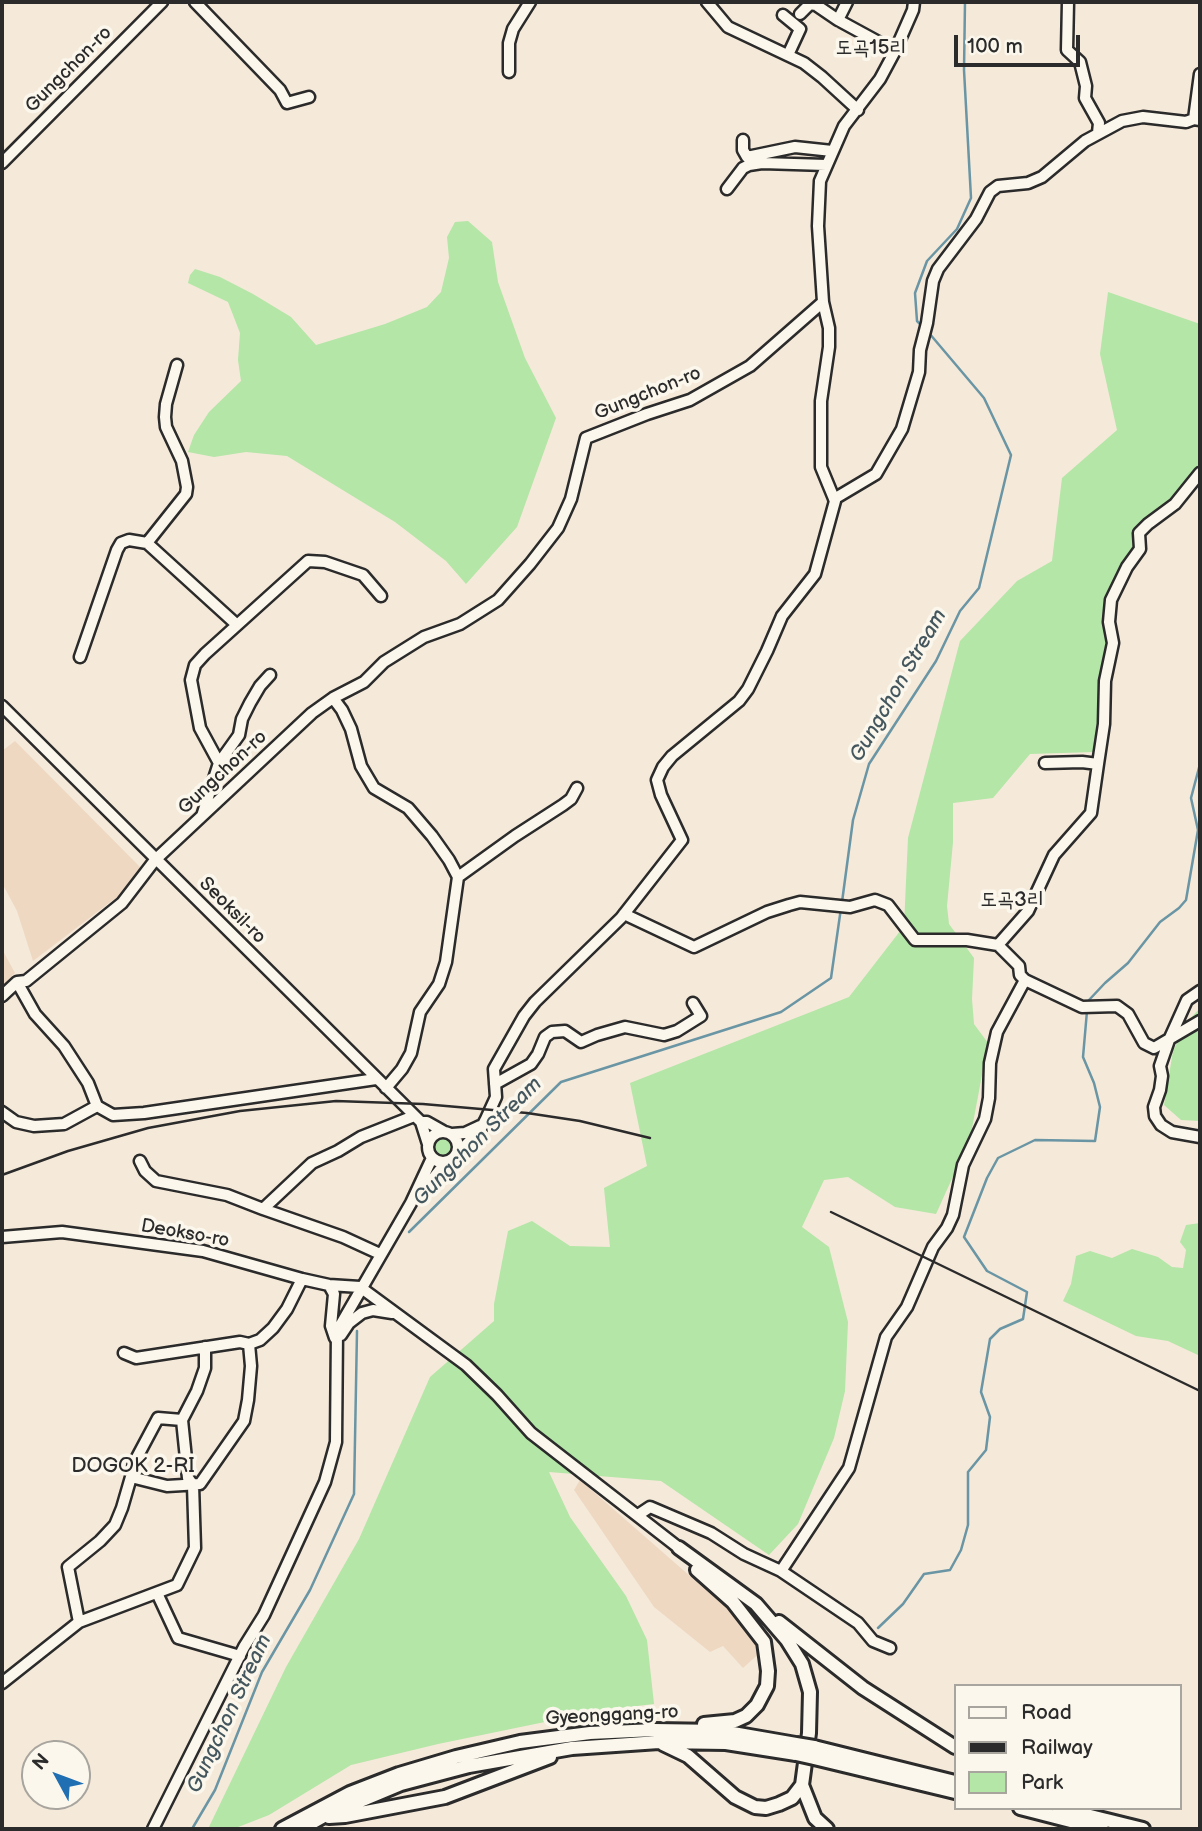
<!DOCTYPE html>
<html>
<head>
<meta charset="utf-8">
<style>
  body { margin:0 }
  #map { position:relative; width:1202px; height:1831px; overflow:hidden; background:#f5e9d9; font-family:"Balsamiq Sans",sans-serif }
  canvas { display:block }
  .frame { position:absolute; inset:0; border:4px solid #2b2b2b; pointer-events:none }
  .legend { position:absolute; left:954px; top:1684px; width:228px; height:126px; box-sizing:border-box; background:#fbf7ec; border:2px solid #a8a59f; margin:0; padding:9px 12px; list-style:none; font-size:21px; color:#2b2b2b }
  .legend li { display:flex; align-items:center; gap:14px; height:35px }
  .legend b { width:35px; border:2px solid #a8a59f }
  .north { position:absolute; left:21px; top:1740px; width:70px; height:70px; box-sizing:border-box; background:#fbf7ec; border:2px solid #a8a59f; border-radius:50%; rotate:311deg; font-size:19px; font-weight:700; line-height:28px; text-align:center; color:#2b2b2b }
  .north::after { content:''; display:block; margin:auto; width:24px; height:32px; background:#1f6fb2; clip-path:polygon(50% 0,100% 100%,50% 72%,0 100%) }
  .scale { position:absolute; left:954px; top:35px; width:126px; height:32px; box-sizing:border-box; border:4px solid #2b2b2b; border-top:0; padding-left:9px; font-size:21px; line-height:24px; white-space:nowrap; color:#2b2b2b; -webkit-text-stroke:5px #fbf7ec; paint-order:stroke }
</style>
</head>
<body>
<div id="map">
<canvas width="1202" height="1831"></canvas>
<div class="frame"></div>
<ul class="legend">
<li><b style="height:9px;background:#fbf7ec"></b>Road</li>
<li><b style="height:9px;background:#2b2b2b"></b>Railway</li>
<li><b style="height:19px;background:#b3e6a7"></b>Park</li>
</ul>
<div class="north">N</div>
<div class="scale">100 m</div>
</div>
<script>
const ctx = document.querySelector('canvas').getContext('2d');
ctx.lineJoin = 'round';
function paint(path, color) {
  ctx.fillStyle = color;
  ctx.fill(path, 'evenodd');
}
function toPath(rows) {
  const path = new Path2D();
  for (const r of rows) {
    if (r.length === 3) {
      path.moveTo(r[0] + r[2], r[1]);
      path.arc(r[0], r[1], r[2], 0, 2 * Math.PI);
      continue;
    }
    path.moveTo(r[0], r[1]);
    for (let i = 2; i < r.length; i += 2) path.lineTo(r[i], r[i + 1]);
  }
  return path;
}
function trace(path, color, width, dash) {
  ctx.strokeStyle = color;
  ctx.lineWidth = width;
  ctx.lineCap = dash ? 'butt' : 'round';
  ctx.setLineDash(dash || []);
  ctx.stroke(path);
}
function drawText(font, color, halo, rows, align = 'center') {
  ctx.font = font + ' "Balsamiq Sans","Poor Story",sans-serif';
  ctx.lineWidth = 7;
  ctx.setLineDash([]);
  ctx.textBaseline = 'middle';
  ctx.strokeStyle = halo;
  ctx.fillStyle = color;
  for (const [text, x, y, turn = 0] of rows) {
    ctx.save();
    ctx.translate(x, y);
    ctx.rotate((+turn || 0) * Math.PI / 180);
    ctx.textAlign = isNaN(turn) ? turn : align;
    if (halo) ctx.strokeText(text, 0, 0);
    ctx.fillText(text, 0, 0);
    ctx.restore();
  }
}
const built = toPath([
  [15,741,141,868,117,897,33,961,17,911,2,883,2,751],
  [2,949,15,973,2,986],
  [580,1480,753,1631,763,1650,743,1668,723,1646,710,1652,654,1607,574,1490]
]);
const green = toPath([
  [468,221,492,242,498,282,525,358,556,418,517,527,466,584,446,561,395,522,287,456,246,452,214,457,188,452,194,435,209,412,241,381,238,360,240,333,228,302,188,283,190,275,195,269,220,277,253,294,291,317,316,345,385,324,427,307,441,292,449,258,447,237,455,222],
  [1108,292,1200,324,1200,466,1191,473,1115,580,1105,613,1110,698,1094,752,1030,754,993,798,953,803,953,842,947,906,949,924,974,958,972,999,974,1024,988,1043,970,1139,936,1214,895,1207,848,1177,824,1180,802,1227,829,1247,848,1322,845,1391,834,1438,798,1524,769,1555,661,1481,549,1472,570,1517,626,1596,647,1640,654,1704,603,1710,438,1744,351,1765,269,1815,233,1829,208,1829,286,1667,359,1539,430,1377,494,1321,494,1304,508,1231,532,1221,570,1246,610,1247,604,1188,647,1166,630,1083,849,997,904,926,908,838,960,641,1017,581,1052,561,1062,478,1117,430,1100,354],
  [1200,1008,1200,1121,1181,1120,1164,1105,1173,1051,1188,1021],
  [443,1147,8],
  [1200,1223,1200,1356,1168,1341,1136,1336,1063,1301,1071,1284,1076,1256,1090,1251,1112,1258,1132,1249,1158,1257,1172,1267,1183,1268,1186,1250,1180,1242,1186,1225]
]);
const stream = toPath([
  [922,326,917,321,915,293,927,261,957,229,971,198,964,70,965,2],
  [842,902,853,820,869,764,936,661,960,611,979,588,1011,455,984,398,929,333],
  [1088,1004,1089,1000,1105,983,1128,963,1160,922,1179,908,1186,900,1198,830,1191,798,1200,764],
  [409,1232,561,1082,781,1012,831,978,841,908],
  [878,1628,903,1604,924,1574,950,1570,961,1550,968,1525,968,1472,986,1450,990,1417,981,1392,990,1339,1000,1329,1023,1319,1027,1292,987,1271,964,1237,987,1178,998,1158,1035,1140,1095,1141,1100,1107,1094,1083,1083,1057,1087,1011],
  [192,1829,215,1790,262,1672,310,1590,354,1494,357,1331]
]);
const minor = toPath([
  [195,2,280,90,287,103,309,97],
  [707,2,728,27,804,63,822,77,858,110],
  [847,2,838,20,895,51],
  [1068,2,1067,50,1080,62,1086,86,1085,98,1099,123,1098,133],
  [800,14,810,4,816,5,838,20],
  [783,15,800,29,788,55],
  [509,72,509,43,513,29,530,2],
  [1194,119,1200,74],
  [743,140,743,150,747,157,795,147,832,151],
  [2,163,162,2],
  [727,189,743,168,749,165,762,163,826,165],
  [177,365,166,404,165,417,166,427,182,461,187,487,186,494,147,543,236,624],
  [834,499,876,474,902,429,919,372,920,350,927,323,933,281,938,269,976,219,990,192,998,186,1028,183,1042,177,1085,141,1122,121,1143,117,1186,122,1194,119,1200,120],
  [80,657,117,550,121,543,129,540,147,543],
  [333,698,342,710,351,729,361,766,374,788,408,808,432,836,449,860,458,877,446,962,439,984,420,1012,411,1053,402,1069,386,1088],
  [2,706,421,1122,428,1144],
  [219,763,200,728,191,680,195,665,205,654,308,561,325,562,363,575,381,596],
  [1098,764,1104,724,1105,681,1113,643,1109,622,1111,600,1127,567,1140,549,1139,533,1148,524,1175,504,1200,473],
  [202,816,219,763,239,735,242,719,250,703,260,686,270,675],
  [458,877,515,836,563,805,571,799,577,788],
  [624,914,694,947,767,912,789,905,800,902,850,907,875,900,888,905,915,940,967,940,998,945,1019,966,1020,975,1025,980,997,1032,990,1063,989,1098,985,1119,963,1165,953,1215,947,1228,933,1247,907,1307,886,1337,849,1468,781,1571],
  [998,945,1028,911,1054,855,1091,813,1098,764,1082,762,1045,763],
  [1025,980,1082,1007,1117,1006,1128,1014,1144,1043,1154,1048,1200,1021],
  [17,982,35,1014,64,1046,88,1083,97,1106,113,1115,144,1113,376,1079],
  [1200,991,1187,1000,1169,1040,1160,1066,1162,1076,1160,1090,1154,1107,1155,1116,1161,1125,1172,1132,1200,1137],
  [2,996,17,982,26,981,122,903,155,860,312,713,333,698,364,682,384,662,424,637,460,624,498,600,530,564,558,528,571,499,586,438,647,414,690,400,750,366,823,302,818,226,820,181,844,126,880,79,895,51,913,10,914,2],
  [495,1084,531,1064,538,1054,545,1037,552,1032,565,1031,581,1042,597,1035,625,1027,664,1035,677,1031,701,1016,693,1003],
  [2,1112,16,1122,34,1126,64,1124,97,1106],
  [421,1122,427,1122,443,1131],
  [443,1147,15],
  [452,1134,465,1133,480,1126],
  [456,1156,480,1130,485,1121,496,1097,494,1069,524,1016,535,1002,621,918,682,840,661,795,657,780,663,767,672,756,739,701,748,689,767,651,782,616,815,574,835,501,821,467,821,401,829,347,829,328,823,302],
  [140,1161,145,1171,156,1181,227,1195,263,1209,312,1163,338,1151,361,1137,414,1116],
  [419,1196,446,1162],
  [263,1209,343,1237,380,1254],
  [2,1237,62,1232,203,1251,302,1279,329,1285,360,1287],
  [329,1285,334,1294,331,1326,335,1338],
  [360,1287,466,1365,497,1395,531,1433,679,1548],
  [341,1335,349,1323,362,1313,373,1310,392,1313],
  [124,1353,136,1358,240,1342,249,1344],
  [182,1420,158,1418,134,1463,131,1477,167,1486,200,1484,244,1421,248,1400,251,1366,249,1344,260,1340,273,1328,287,1309,302,1279],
  [638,1515,650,1507,711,1533,744,1554,781,1571,858,1623,873,1641,890,1648],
  [157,1593,178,1638,240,1656],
  [79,1622,68,1567,100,1541,115,1525,122,1508,131,1477],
  [2,1683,79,1622,177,1585,195,1548,193,1485,188,1478,182,1420,197,1391,205,1368,205,1347],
  [153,1829,244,1647,264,1615,325,1482,336,1442,337,1331,411,1203,432,1158]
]);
const major = toPath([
  [679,1548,756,1604,787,1640,802,1664,810,1692,809,1733,802,1785,815,1818,827,1829],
  [697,1570,733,1602,764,1642,768,1671,767,1686,757,1705,746,1716,735,1721,704,1724],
  [779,1622,863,1688,955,1747],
  [663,1744,688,1756,735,1797,755,1807,766,1808,779,1804,792,1798,802,1785],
  [814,1747,955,1782],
  [814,1758,955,1792],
  [1020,1808,1102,1829],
  [1058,1808,1143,1829],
  [329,1817,345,1816,445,1797,550,1757],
  [282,1829,350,1793,399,1774,456,1757,520,1742,590,1733,654,1730,721,1731,796,1744],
  [301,1829,322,1817,401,1784,469,1766,572,1748,659,1742,726,1743,796,1754]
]);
const rail = toPath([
  [2,1175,68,1151,148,1128,240,1111,336,1101,423,1104,527,1113,580,1121,650,1138],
  [831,1212,1200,1391]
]);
const majorBridge = toPath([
  [796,1744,814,1747],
  [796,1754,814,1758]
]);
const streetNames = [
  ["Gungchon-ro",69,70,-45],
  ["Gungchon-ro",648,394,-22],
  ["Gungchon-ro",223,773,-43],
  ["Seoksil-ro",232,911,45],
  ["Deokso-ro",185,1234,10],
  ["Gyeonggang-ro",612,1716,-3]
];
const neighbourhoodNames = [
  ["도곡15리",871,49],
  ["도곡3리",1012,901],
  ["DOGOK 2-RI",133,1467]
];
const waterNames = [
  ["Gungchon Stream",899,686,-60],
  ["Gungchon Stream",478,1142,-45],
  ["Gungchon Stream",230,1714,-65]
];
paint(built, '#eed8c2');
paint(green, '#b3e6a7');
trace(stream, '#6995a4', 2.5);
trace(minor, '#2b2b2b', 15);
trace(major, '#2b2b2b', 18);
trace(minor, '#fbf7ec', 10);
trace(major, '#fbf7ec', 12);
trace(rail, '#2b2b2b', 2.5);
trace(majorBridge, '#2b2b2b', 18, []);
trace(majorBridge, '#fbf7ec', 12);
drawText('19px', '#2b2b2b', '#fbf7ec', streetNames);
drawText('21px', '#2b2b2b', '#fbf7ec', neighbourhoodNames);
drawText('italic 21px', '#45575e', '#fbf7ec', waterNames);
</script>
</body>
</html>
